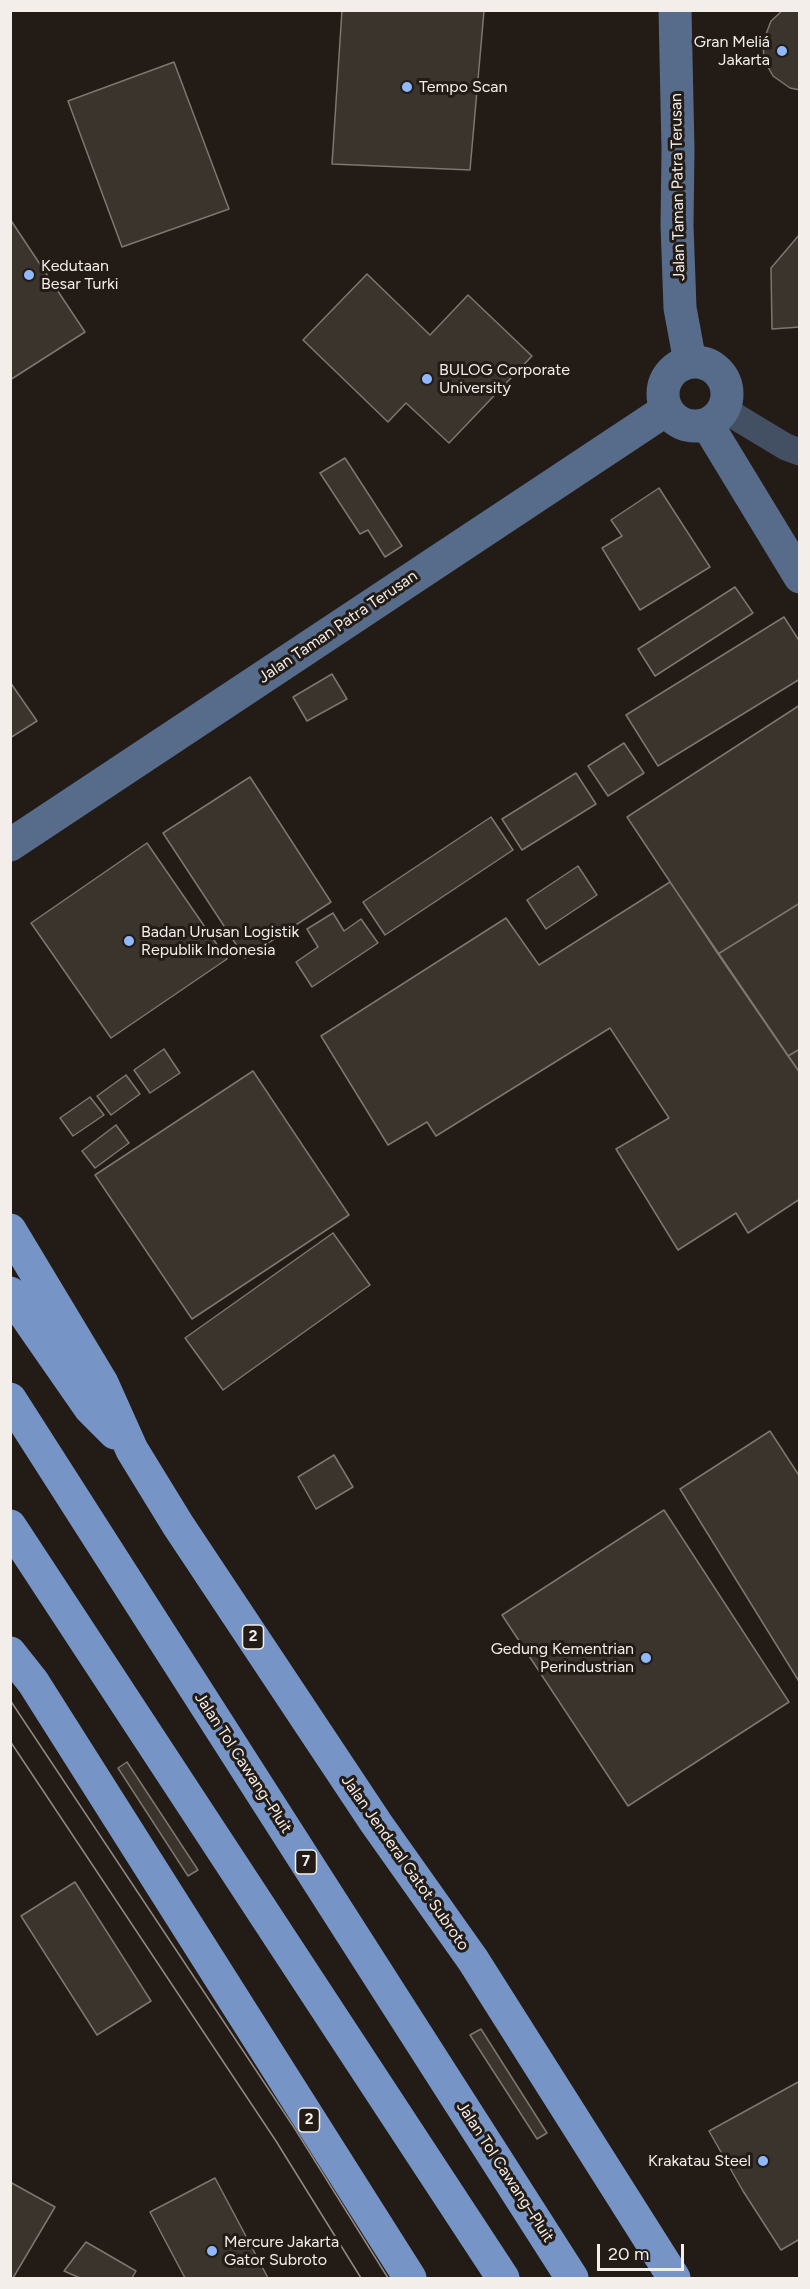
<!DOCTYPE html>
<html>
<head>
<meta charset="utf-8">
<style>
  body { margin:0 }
  #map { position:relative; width:810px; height:2289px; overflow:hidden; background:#221b16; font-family:Figtree,sans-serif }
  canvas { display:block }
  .frame { position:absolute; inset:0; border:12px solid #f3eeea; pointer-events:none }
  .scale { position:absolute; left:597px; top:2244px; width:87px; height:27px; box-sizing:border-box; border:3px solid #f3eeea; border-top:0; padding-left:8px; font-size:18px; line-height:21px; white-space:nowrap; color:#f3eeea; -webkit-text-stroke:4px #221b16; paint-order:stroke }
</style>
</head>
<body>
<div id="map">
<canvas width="810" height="2289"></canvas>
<div class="frame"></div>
<div class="scale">20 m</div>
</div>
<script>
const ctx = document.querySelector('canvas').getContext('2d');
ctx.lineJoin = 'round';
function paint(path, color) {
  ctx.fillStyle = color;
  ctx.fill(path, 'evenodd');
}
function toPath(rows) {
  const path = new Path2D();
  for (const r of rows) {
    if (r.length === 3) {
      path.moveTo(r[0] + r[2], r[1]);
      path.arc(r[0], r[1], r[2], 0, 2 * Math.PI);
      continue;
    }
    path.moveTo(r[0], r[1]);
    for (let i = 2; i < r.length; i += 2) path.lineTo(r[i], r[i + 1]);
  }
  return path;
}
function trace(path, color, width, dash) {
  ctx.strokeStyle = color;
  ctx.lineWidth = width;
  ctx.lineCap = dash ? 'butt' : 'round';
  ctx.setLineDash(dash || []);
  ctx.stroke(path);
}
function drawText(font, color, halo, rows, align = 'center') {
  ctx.font = font + ' Figtree,sans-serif';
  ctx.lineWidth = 6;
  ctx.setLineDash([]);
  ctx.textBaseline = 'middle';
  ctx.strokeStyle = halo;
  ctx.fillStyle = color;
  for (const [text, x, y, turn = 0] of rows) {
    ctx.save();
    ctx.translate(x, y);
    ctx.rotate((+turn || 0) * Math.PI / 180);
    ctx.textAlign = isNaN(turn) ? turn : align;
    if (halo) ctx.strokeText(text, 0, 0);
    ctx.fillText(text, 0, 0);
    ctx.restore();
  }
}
const building = toPath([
  [342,10,484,11,470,170,332,164,342,10],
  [783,10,800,10,800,90,790,88,773,76,764,60,763,42,771,21,783,10],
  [174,62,229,209,122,247,68,101,174,62],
  [10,219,85,332,10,380,10,219],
  [800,234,800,327,772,329,771,268,800,234],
  [367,274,430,335,468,295,532,356,449,443,406,403,388,422,303,340,367,274],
  [345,458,402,546,385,557,368,530,360,534,320,473,345,458],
  [659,488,710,567,640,610,602,548,622,536,611,520,659,488],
  [735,587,753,613,655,676,638,649,735,587],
  [784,617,800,642,800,679,658,766,626,715,784,617],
  [332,674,347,699,307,721,293,697,332,674],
  [10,682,37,721,10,738,10,682],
  [800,705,800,903,718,954,627,817,800,705],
  [624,743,644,773,608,796,588,766,624,743],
  [576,773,596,804,522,850,502,819,576,773],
  [250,777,331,902,245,958,163,833,250,777],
  [491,817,513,850,385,935,363,902,491,817],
  [147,843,227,959,111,1038,31,923,147,843],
  [578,866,597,895,546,929,527,900,578,866],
  [670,882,800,1073,800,1199,748,1233,736,1213,678,1250,616,1149,669,1118,610,1028,436,1136,427,1122,388,1145,321,1036,506,918,539,965,670,882],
  [800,903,800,1049,788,1056,718,954,800,903],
  [333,913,344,931,361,919,378,943,312,987,296,962,318,947,307,929,333,913],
  [164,1049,180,1073,150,1093,134,1070,164,1049],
  [800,1049,800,1073,788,1056,800,1049],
  [253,1071,349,1215,192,1319,95,1175,253,1071],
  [126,1075,140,1094,111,1115,97,1096,126,1075],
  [90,1097,104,1115,73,1136,60,1118,90,1097],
  [116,1125,129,1143,95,1168,82,1151,116,1125],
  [333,1233,370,1285,223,1390,185,1338,333,1233],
  [770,1431,800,1477,800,1683,680,1489,770,1431],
  [334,1455,353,1487,316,1509,298,1477,334,1455],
  [664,1510,789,1702,628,1806,502,1615,664,1510],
  [127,1762,198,1870,188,1876,118,1768,127,1762],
  [75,1882,151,2001,97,2035,21,1916,75,1882],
  [481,2029,547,2133,537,2139,470,2035,481,2029],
  [800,2081,800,2239,781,2250,743,2191,709,2131,800,2081],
  [215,2178,239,2223,268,2278,185,2278,150,2212,215,2178],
  [10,2182,55,2207,13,2278,10,2278,10,2182],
  [86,2242,136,2271,132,2278,80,2278,64,2271,86,2242]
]);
const street = toPath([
  [723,409,786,447,800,452]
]);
const secondary = toPath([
  [675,10,678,150,677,225,680,308,690,362],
  [695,394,32],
  [707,424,800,577],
  [10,845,666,410]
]);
const highway = toPath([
  [10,1230,102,1383,132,1450,178,1525,376,1823,473,1960,674,2278],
  [10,1293,90,1408,115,1433],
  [10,1399,572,2278],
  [10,1526,503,2278],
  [10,1653,33,1682,410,2278]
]);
const tram = toPath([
  [10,1700,295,2129,388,2278],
  [10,1741,276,2141,361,2278]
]);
const markers = [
  [782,51,6,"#8fb8fd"],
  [407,87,6,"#8fb8fd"],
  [29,275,6,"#8fb8fd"],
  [427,379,6,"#8fb8fd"],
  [129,941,6,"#8fb8fd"],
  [646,1658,6,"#8fb8fd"],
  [763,2161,6,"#8fb8fd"],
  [212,2251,6,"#8fb8fd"]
];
const shields = [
  [253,1637,21],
  [306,1862,21],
  [309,2120,21]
];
const shieldNames = [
  ["2",253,1637],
  ["7",306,1862],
  ["2",309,2120]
];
const poiNames = [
  ["Gran Meliá",770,42,"right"],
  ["Jakarta",770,60,"right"],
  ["Tempo Scan",419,87],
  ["Kedutaan",41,266],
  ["Besar Turki",41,284],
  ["BULOG Corporate",439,370],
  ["University",439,388],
  ["Badan Urusan Logistik",141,932],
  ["Republik Indonesia",141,950],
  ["Gedung Kementrian",634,1649,"right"],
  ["Perindustrian",634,1667,"right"],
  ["Krakatau Steel",751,2161,"right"],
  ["Mercure Jakarta",224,2242],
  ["Gator Subroto",224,2260]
];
const streetNames = [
  ["Jalan Taman Patra Terusan",678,187,-91],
  ["Jalan Taman Patra Terusan",338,627,-34],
  ["Jalan Tol Cawang–Pluit",243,1763,57],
  ["Jalan Jenderal Gatot Subroto",405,1863,55],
  ["Jalan Tol Cawang–Pluit",505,2172,57]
];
paint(building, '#3a342d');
trace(building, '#7e766f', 1.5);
trace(street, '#434f63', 27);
trace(secondary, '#576b8b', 33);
trace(highway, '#7694c6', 33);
trace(tram, '#8f8984', 1.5);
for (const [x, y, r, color] of markers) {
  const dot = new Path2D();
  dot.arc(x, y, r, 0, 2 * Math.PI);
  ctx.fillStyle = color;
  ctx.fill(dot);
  trace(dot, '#221b16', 2);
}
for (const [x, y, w] of shields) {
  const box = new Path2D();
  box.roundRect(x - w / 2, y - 12, w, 24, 4.5);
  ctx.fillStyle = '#221b16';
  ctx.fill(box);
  trace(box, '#f3eeea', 1.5);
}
drawText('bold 15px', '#f3eeea', null, shieldNames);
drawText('16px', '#f3eeea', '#221b16', poiNames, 'left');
drawText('16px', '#f3eeea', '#221b16', streetNames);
</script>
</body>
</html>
